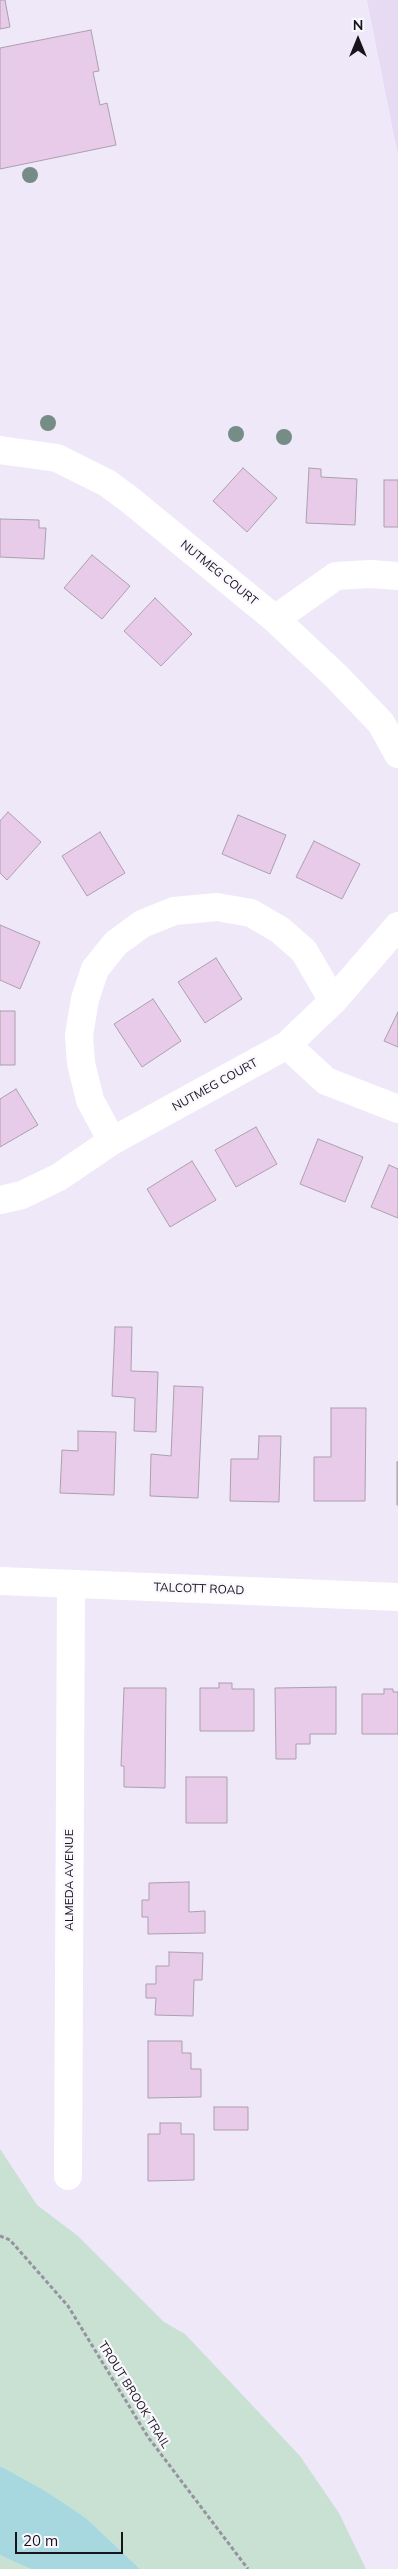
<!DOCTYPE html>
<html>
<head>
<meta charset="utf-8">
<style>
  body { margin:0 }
  #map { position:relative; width:398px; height:2569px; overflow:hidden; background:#efe8f9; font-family:Mulish,sans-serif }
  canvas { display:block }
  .north { position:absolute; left:333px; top:15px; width:50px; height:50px; -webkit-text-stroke:4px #faf7fe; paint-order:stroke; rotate:0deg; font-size:14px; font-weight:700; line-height:20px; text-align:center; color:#17151b }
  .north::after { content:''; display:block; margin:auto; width:18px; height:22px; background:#17151b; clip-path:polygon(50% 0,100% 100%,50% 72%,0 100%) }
  .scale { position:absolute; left:15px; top:2532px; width:108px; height:22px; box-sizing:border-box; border:2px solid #17151b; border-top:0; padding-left:6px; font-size:15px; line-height:18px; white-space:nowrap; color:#17151b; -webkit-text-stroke:4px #faf7fe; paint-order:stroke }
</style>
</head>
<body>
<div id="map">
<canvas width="398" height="2569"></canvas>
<div class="north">N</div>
<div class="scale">20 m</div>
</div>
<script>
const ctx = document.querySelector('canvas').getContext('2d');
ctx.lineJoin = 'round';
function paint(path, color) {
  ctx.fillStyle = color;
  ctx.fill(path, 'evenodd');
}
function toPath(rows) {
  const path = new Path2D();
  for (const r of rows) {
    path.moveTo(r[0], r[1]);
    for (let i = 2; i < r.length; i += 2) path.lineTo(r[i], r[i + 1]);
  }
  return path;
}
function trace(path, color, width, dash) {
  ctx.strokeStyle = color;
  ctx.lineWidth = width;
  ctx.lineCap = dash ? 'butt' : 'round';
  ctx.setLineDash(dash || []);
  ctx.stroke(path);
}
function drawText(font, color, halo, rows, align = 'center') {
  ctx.font = font + ' Mulish,sans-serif';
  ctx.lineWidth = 4.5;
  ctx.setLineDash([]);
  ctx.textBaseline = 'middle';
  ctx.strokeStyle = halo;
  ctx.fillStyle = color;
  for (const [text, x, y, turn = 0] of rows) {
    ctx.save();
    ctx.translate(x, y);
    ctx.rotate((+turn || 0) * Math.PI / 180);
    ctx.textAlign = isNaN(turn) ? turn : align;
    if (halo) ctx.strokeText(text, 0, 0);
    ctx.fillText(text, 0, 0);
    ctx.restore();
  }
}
const built = toPath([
  [367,0,398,0,398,155]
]);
const green = toPath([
  [0,2149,37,2205,78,2236,164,2322,185,2334,300,2456,339,2513,366,2569,140,2569,86,2518,0,2466],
  [0,2555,18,2562,31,2569,0,2569]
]);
const water = toPath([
  [0,2466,45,2491,86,2518,140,2569,31,2569,0,2555]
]);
const building = toPath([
  [0,0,5,0,10,27,0,29,0,0],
  [91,30,99,71,93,72,100,105,107,103,116,145,0,169,0,48,91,30],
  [243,468,277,498,247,532,213,501,243,468],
  [309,468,321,469,321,477,357,479,355,525,306,523,309,468],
  [384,480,398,480,398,527,384,527,384,480],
  [0,519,39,520,39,528,46,528,44,559,0,557,0,519],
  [92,555,130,586,102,619,64,588,92,555],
  [155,598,192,634,161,666,124,631,155,598],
  [8,812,41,842,7,880,0,873,0,821,8,812],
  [238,815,286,835,270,874,222,854,238,815],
  [100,832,125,873,87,896,62,856,100,832],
  [314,841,360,864,342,899,296,877,314,841],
  [0,925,40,942,20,989,0,980,0,925],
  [216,958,242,999,205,1023,178,982,216,958],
  [153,999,181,1041,142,1067,114,1024,153,999],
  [0,1011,15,1011,15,1065,0,1065,0,1011],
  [398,1012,398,1047,384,1041,398,1012],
  [16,1089,38,1125,0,1147,0,1099,16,1089],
  [256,1127,277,1164,236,1187,215,1150,256,1127],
  [318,1139,363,1157,345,1202,300,1184,318,1139],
  [192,1161,216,1200,170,1227,147,1189,192,1161],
  [389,1165,398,1169,398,1218,371,1207,389,1165],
  [115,1327,132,1327,131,1371,158,1372,156,1432,134,1431,135,1398,112,1396,115,1327],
  [174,1386,203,1387,198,1498,150,1496,151,1454,171,1456,174,1386],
  [331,1408,366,1408,365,1501,314,1501,314,1457,331,1457,331,1408],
  [78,1431,116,1432,114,1495,60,1493,62,1450,78,1451,78,1431],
  [259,1436,281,1436,279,1502,230,1501,231,1459,258,1459,259,1436],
  [397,1462,398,1462,398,1505,397,1505,397,1462],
  [219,1683,232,1683,232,1689,254,1689,254,1731,200,1731,200,1688,219,1688,219,1683],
  [336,1687,336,1734,310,1734,310,1744,296,1744,296,1759,276,1759,275,1688,336,1687],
  [124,1688,166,1688,165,1788,124,1787,124,1766,121,1766,124,1688],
  [384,1689,393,1689,393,1692,398,1692,398,1734,362,1734,362,1694,384,1694,384,1689],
  [186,1777,227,1777,227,1823,186,1823,186,1777],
  [189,1882,189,1912,205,1911,205,1933,148,1934,148,1917,142,1917,142,1900,149,1900,149,1883,189,1882],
  [169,1952,203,1953,202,1980,194,1980,193,2016,155,2015,156,1998,146,1998,146,1984,156,1984,156,1966,169,1966,169,1952],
  [148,2041,182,2041,182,2053,191,2053,191,2069,201,2069,201,2097,148,2098,148,2041],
  [214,2107,248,2107,248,2130,214,2130,214,2107],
  [160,2123,181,2123,181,2134,194,2134,194,2180,148,2181,148,2134,160,2134,160,2123]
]);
const path = toPath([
  [0,2236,10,2240,68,2306,148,2437,248,2569]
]);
const minor = toPath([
  [0,450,57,458,107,483,130,500,275,619,336,676,381,723,398,754],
  [275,619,336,576,371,574,398,576],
  [287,1045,326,1081,398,1109],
  [112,1141,90,1100,81,1063,79,1035,85,999,95,969,116,943,142,924,174,911,217,907,251,913,280,930,304,951,333,1001],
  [0,1200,22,1195,59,1177,112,1141,287,1045,333,1001,398,926],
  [68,2176,71,1585]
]);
const tertiary = toPath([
  [0,1581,398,1597]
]);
const trees = [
  [30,175],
  [48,423],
  [236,434],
  [284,437]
];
const streetNames = [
  ["NUTMEG COURT",219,573,39],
  ["NUTMEG COURT",215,1085,-29],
  ["TALCOTT ROAD",199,1589,2],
  ["ALMEDA AVENUE",69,1880,-90],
  ["TROUT BROOK TRAIL",134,2395,58]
];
paint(built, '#e6dbf3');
paint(green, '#c8e1d2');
paint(water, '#a7d8e0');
paint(building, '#e8cbe9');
trace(building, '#ac9fad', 1);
trace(path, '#97929f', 3, [4, 2.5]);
trace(minor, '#fff', 28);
trace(tertiary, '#fff', 28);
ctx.fillStyle = '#758c87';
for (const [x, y] of trees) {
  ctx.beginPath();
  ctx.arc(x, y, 8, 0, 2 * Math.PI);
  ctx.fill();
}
drawText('12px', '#17151b', '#faf7fe', streetNames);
</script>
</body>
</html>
